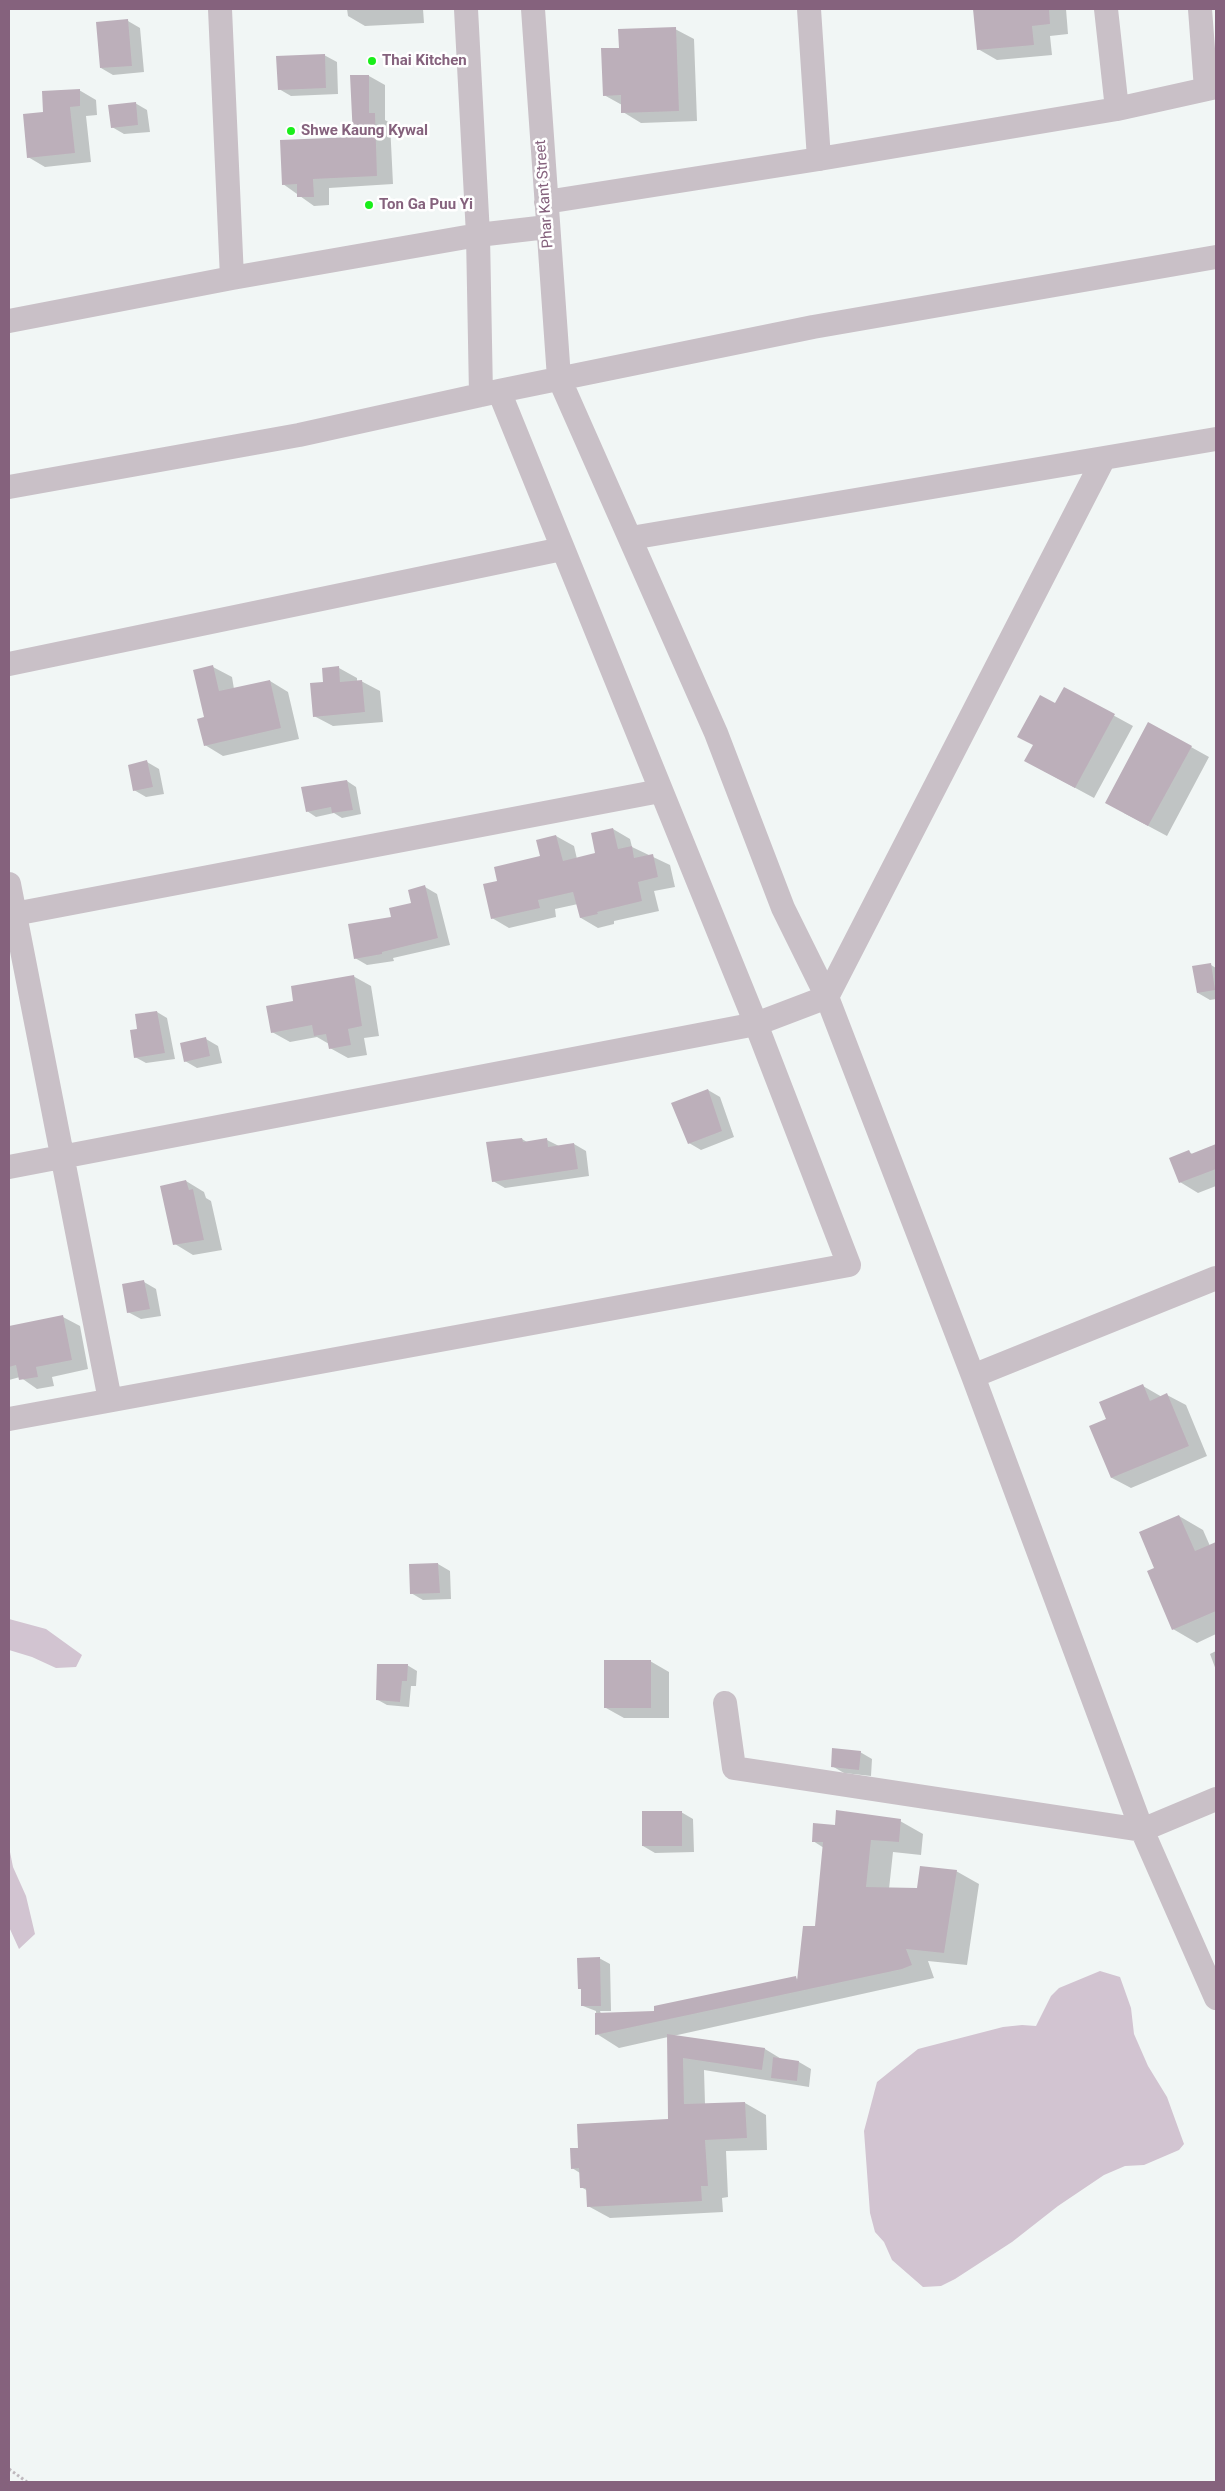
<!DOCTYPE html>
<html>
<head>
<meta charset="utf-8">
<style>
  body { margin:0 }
  #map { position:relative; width:1225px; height:2491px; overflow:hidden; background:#f1f6f5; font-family:Roboto,sans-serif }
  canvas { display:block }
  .frame { position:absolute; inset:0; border:10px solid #85627d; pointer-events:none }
</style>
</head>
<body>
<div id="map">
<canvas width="1225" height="2491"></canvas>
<div class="frame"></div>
</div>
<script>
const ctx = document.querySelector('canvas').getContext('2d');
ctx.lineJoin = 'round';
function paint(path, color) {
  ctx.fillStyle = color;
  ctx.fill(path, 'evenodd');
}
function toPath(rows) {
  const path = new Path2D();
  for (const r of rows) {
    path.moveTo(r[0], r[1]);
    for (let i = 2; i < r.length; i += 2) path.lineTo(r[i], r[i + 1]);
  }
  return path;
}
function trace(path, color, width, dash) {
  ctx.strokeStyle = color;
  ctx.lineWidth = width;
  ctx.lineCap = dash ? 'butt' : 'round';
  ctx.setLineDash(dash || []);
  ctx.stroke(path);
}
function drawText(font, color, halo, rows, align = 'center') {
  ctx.font = font + ' Roboto,sans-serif';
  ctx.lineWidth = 5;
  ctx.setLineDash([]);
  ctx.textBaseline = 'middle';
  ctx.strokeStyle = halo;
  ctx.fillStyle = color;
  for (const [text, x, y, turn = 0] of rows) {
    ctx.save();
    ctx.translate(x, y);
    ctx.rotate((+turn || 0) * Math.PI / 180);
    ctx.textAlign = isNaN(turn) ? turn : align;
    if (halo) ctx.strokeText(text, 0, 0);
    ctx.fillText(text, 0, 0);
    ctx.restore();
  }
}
const water = toPath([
  [9,1619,46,1629,82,1655,76,1667,56,1668,32,1657,9,1650],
  [9,1847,13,1867,26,1896,35,1934,19,1949,9,1927],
  [1100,1971,1120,1977,1131,2008,1134,2034,1148,2066,1167,2097,1184,2144,1179,2150,1144,2165,1125,2166,1104,2175,1058,2206,1012,2242,955,2279,941,2286,923,2287,892,2260,884,2242,875,2232,870,2213,864,2131,877,2082,918,2049,1003,2027,1022,2025,1036,2026,1051,1996,1059,1988]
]);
const shadow = toPath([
  [347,9,423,9,424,23,365,26,348,16],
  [975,9,1066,9,1068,34,1050,36,1052,55,997,60,978,49],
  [128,21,140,28,144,72,113,75,101,68],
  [675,29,694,39,697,121,641,123,623,112,622,105,604,95,621,49],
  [324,55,337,62,338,94,291,96,279,89],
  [369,76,385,85,385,120,390,123,393,184,329,188,329,205,314,206,283,184,354,139],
  [79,90,96,100,97,115,86,116,91,162,45,167,28,157,44,113],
  [135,103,147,110,150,132,124,134,112,127],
  [213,667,232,677,234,689,270,681,288,692,299,739,223,756,205,745,205,718],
  [339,668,357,678,357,681,361,681,380,691,383,722,333,726,314,716,325,683],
  [1065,689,1133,726,1094,798,1044,771,1056,705],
  [1191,747,1209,757,1167,836,1124,813],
  [147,762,159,769,164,794,146,797,134,790],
  [347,781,356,787,361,814,342,818,334,813,316,817,307,811],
  [613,829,630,839,632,847,670,865,675,887,654,891,659,911,614,921,614,924,598,928,581,918,578,904,555,909,556,917,509,928,492,918,499,882,542,857,538,841,556,836,574,846,577,859,597,854],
  [425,887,437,894,450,945,393,958,394,961,367,965,355,958,392,918,412,903],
  [1211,965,1216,968,1216,999,1210,1000,1198,993],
  [353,976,371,986,379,1036,364,1038,367,1055,348,1058,330,1048,329,1044,317,1037,290,1042,272,1032,295,1002],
  [157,1012,167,1018,175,1059,146,1063,135,1057,139,1030],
  [206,1039,218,1046,222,1063,197,1068,185,1061],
  [708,1090,720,1097,734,1137,701,1150,689,1143],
  [522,1139,527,1142,547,1140,559,1146,574,1144,586,1151,589,1176,505,1188,493,1181],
  [1216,1146,1216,1186,1198,1193,1180,1182,1189,1152,1194,1155],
  [186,1181,204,1192,206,1198,211,1201,222,1250,193,1255,175,1244],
  [144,1282,156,1289,161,1316,141,1319,128,1312],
  [63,1317,80,1326,88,1369,52,1377,54,1386,37,1389,20,1377,9,1380,9,1328],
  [1143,1386,1162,1397,1167,1395,1186,1405,1207,1456,1131,1488,1112,1478,1091,1426,1107,1419],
  [1179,1516,1203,1530,1210,1546,1216,1543,1216,1634,1197,1643,1173,1629,1156,1569],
  [438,1564,450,1571,451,1599,423,1600,411,1593],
  [1216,1651,1216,1670,1210,1654],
  [650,1661,669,1672,669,1718,624,1718,606,1708],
  [407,1665,417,1671,416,1686,411,1686,409,1707,387,1705,378,1700],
  [860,1752,872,1759,871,1776,844,1773,832,1766],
  [681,1812,693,1819,694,1852,655,1853,643,1846],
  [900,1821,923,1834,921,1855,893,1852,889,1889,918,1889,956,1871,979,1884,967,1965,928,1961,934,1978,673,2036,765,2049,783,2060,799,2062,811,2069,809,2087,704,2070,705,2104,745,2103,766,2115,767,2150,726,2151,728,2197,722,2198,723,2212,610,2218,588,2206,588,2191,581,2187,580,2173,572,2168,580,2149,669,2120,668,2037,619,2048,597,2034,596,2011,583,2006,582,1990,579,1988,599,1958,610,1964,611,2011,600,2011,601,2014,655,2012,795,1978,798,1979,817,1927,824,1848,813,1841,836,1826]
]);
const building = toPath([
  [973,9,1049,9,1050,24,1032,26,1034,45,977,50],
  [128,19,132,66,100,68,96,22],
  [676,27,679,111,621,113,621,95,603,96,601,48,619,48,618,29],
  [325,54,326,88,278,90,276,56],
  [350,75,369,75,369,113,375,113,377,176,313,179,314,197,297,197,297,184,282,185,280,140,353,137],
  [80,89,80,106,70,107,75,153,27,158,23,114,43,112,42,91],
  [136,102,138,125,111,128,108,105],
  [213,665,219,691,270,680,281,728,204,746,197,719,204,717,193,670],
  [339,666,340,682,362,680,365,712,313,717,310,683,323,682,322,668],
  [1064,687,1115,714,1075,788,1024,761,1033,745,1017,737,1040,695,1055,703],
  [1148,722,1192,746,1148,826,1105,803],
  [147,760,153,787,133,791,128,765],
  [347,780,353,810,332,813,331,807,306,812,301,787],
  [613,828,618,849,632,846,634,858,653,854,658,877,638,882,642,901,597,912,598,914,580,918,573,892,538,900,540,908,491,919,483,884,497,881,494,867,540,856,536,840,556,835,563,861,595,853,591,833],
  [425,885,438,938,382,952,382,954,354,959,348,924,391,917,389,908,411,903,408,890],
  [1211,963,1215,990,1197,993,1192,966],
  [354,975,362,1026,348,1029,351,1045,329,1049,326,1034,314,1036,312,1025,271,1033,266,1006,293,1001,291,986],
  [157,1011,165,1053,134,1058,130,1030,137,1029,135,1014],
  [206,1037,210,1056,184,1062,180,1043],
  [708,1089,722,1131,688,1144,671,1103],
  [522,1138,523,1142,547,1138,548,1147,574,1143,578,1169,492,1182,486,1142],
  [1216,1144,1216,1169,1179,1183,1169,1158,1189,1150,1191,1154],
  [186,1180,189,1190,193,1189,204,1240,173,1245,160,1186],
  [144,1280,150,1309,127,1313,122,1284],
  [63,1315,72,1360,36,1367,38,1377,19,1380,16,1365,9,1367,9,1326],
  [1143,1384,1150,1401,1167,1393,1189,1446,1111,1478,1089,1426,1106,1419,1099,1402],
  [1179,1515,1195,1551,1216,1542,1216,1611,1172,1630,1147,1571,1154,1568,1139,1532],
  [438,1563,440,1593,410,1594,409,1564],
  [604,1660,651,1660,651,1708,604,1708],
  [377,1664,408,1664,407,1681,402,1681,400,1702,376,1700],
  [832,1748,861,1751,859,1770,831,1767],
  [836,1810,901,1819,899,1842,871,1840,866,1887,917,1888,920,1866,957,1870,944,1953,906,1949,912,1965,902,1969,595,2035,595,2013,654,2011,654,2006,796,1976,797,1981,803,1926,815,1926,823,1842,812,1842,813,1823,835,1825],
  [642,1811,682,1811,682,1846,642,1846],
  [600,1957,601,2006,581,2006,581,1989,578,1989,577,1958],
  [667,2034,765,2048,762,2070,683,2058,684,2104,745,2102,747,2138,705,2140,708,2186,701,2186,702,2201,587,2207,586,2188,580,2188,579,2168,571,2169,570,2148,578,2148,577,2124,668,2119],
  [773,2057,799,2061,797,2081,771,2078]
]);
const path = toPath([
  [9,2469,27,2482]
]);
const street = toPath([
  [220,9,232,278],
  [466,9,478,235,481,395],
  [533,9,559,378,716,733,783,908,827,997,973,1376,1142,1830,1216,1998],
  [809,9,819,159],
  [1106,9,1117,109],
  [1200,9,1206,89],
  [546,202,819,159,1117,109,1216,87],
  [9,321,232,278,478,235,547,227],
  [9,487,299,435,499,391,813,327,1216,257],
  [631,538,1216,439],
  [9,664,562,549],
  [9,884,110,1400],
  [9,915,660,791],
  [9,1167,756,1024,827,997,1104,458],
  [973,1376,1216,1278],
  [9,1419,849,1265,756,1024,499,391],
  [725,1703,734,1768,1142,1830,1216,1799]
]);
const markers = [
  [372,61,5,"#19ee1a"],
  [291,131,5,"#19ee1a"],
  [369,205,5,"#19ee1a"]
];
const poiNames = [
  ["Thai Kitchen",382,61],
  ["Shwe Kaung Kywal",301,131],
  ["Ton Ga Puu Yi",379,205]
];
const streetNames = [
  ["Phar Kant Street",545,194,-94]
];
paint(water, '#d2c4d1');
paint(shadow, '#0003');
paint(building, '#bcafba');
trace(path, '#beb8bd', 3, [2.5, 2.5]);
trace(street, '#c9c0c7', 24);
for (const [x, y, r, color] of markers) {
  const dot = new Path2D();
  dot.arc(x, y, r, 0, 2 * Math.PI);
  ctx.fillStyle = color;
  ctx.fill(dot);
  trace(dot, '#fff', 2);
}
drawText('bold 15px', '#85627d', '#fff', poiNames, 'left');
drawText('15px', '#85627d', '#fff', streetNames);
</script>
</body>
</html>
